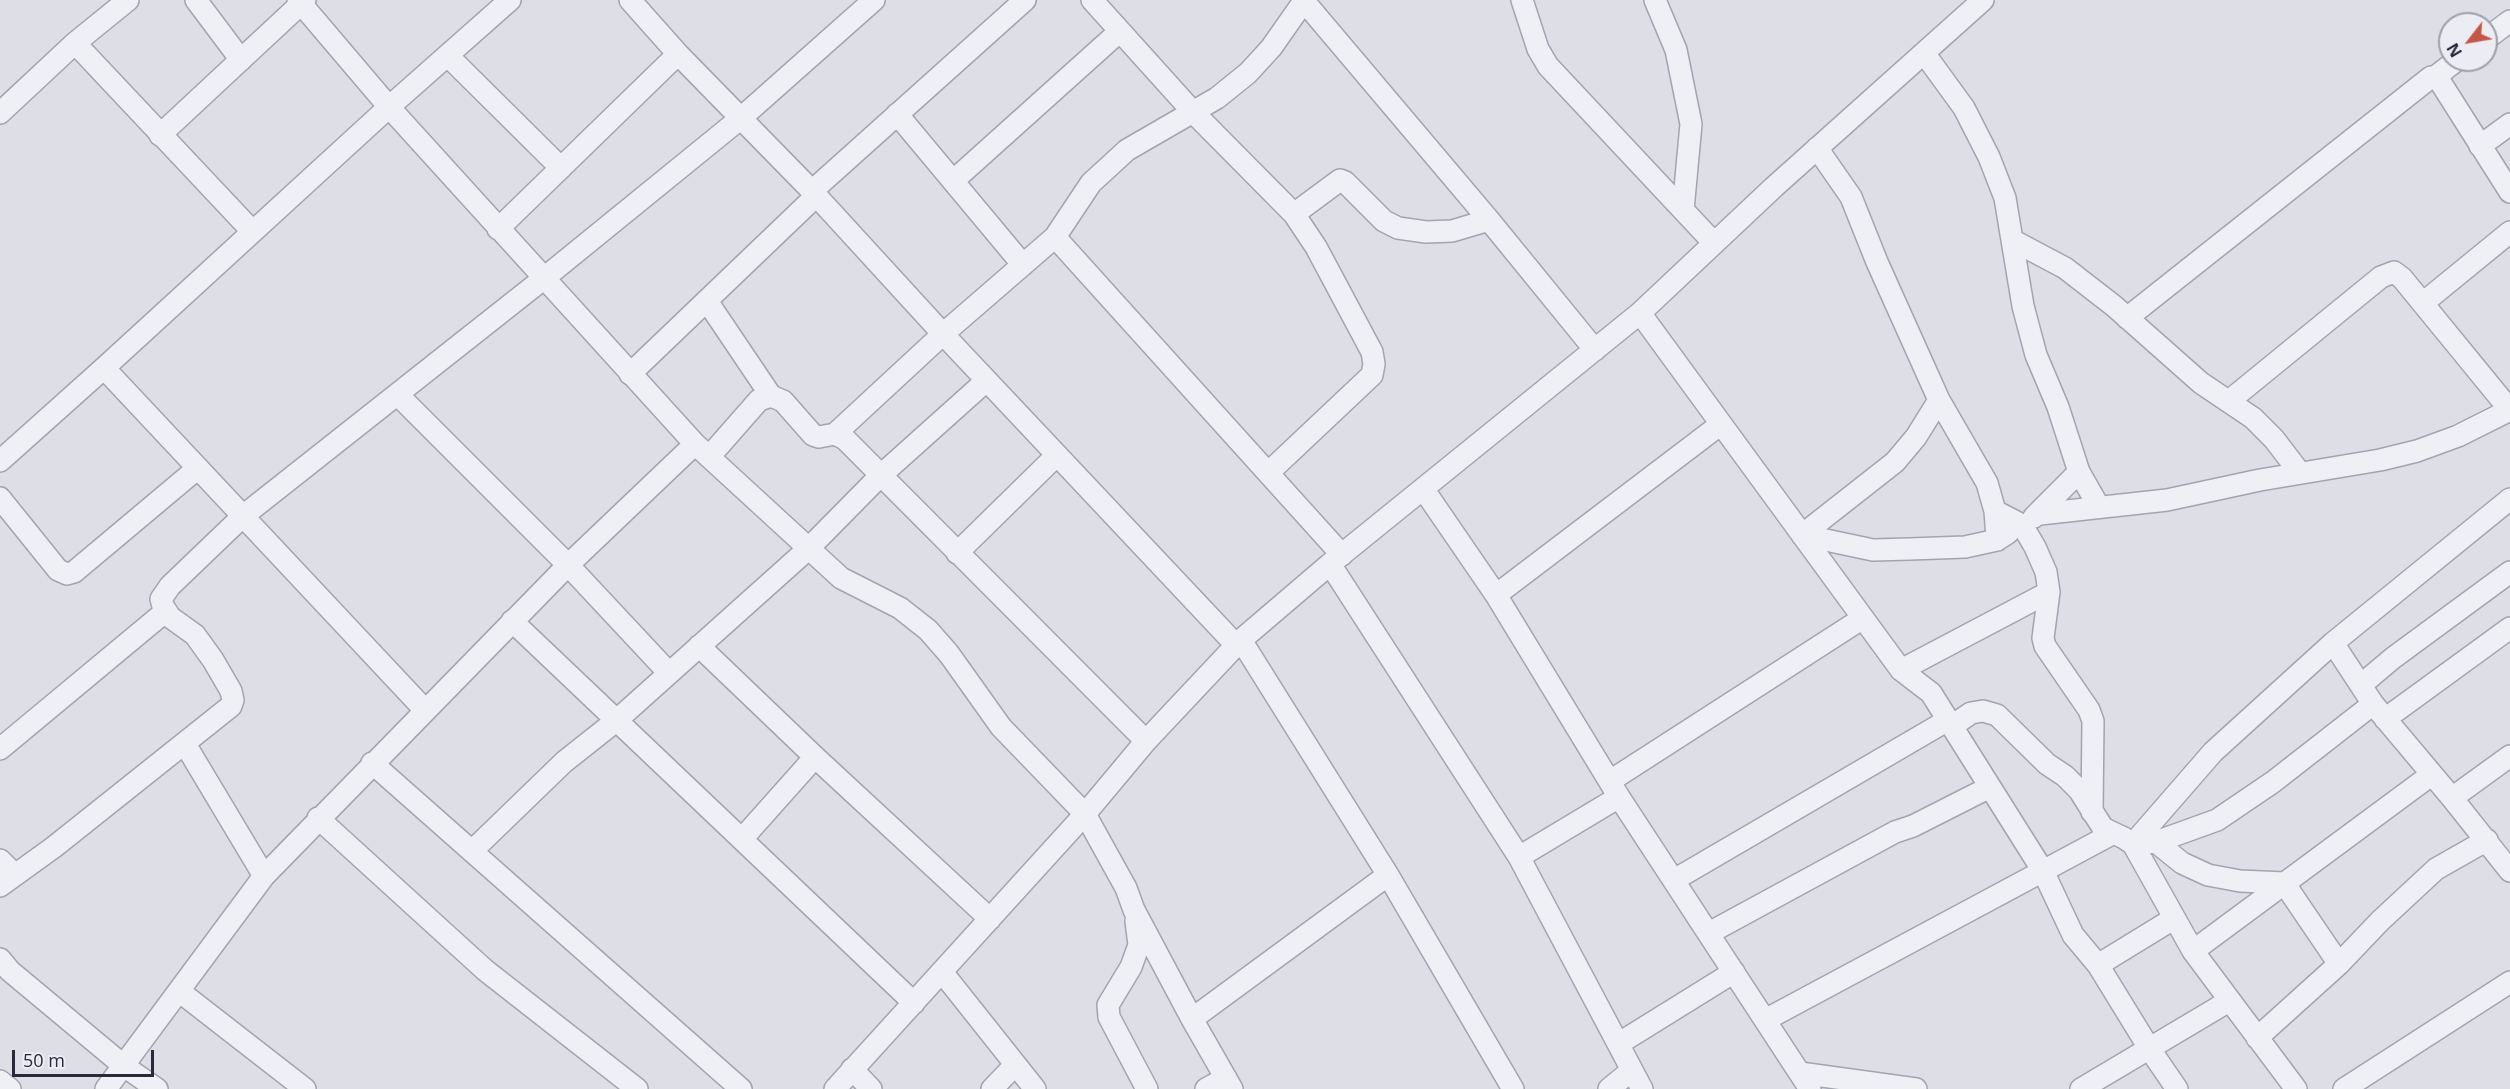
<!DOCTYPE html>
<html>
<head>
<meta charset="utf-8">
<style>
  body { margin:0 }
  #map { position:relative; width:2510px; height:1089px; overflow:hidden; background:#dddee6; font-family:"Open Sans",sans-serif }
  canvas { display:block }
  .north { position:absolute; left:2438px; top:12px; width:60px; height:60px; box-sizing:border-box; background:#ecedf4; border:2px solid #9e9faa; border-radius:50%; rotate:239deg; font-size:16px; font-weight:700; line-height:24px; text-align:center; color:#28293b }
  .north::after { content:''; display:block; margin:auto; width:21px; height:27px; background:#c55748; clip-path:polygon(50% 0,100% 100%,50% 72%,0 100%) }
  .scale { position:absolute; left:12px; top:1050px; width:142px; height:27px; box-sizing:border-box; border:3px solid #28293b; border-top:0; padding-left:8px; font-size:18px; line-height:21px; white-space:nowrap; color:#28293b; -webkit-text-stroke:4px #ecedf4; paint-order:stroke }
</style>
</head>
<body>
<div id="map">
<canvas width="2510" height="1089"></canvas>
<div class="north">N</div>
<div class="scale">50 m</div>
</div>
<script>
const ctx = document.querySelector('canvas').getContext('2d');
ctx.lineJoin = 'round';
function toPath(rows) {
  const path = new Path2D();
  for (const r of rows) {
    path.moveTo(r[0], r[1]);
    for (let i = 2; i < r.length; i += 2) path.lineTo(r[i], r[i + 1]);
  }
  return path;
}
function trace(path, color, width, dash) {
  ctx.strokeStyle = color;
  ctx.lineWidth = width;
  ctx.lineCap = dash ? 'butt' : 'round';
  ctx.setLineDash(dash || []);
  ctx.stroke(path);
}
const minor = toPath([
  [196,0,241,60],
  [298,0,389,107,695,444,841,578,900,608,928,630,949,654,1001,727,1085,814,1126,888,1134,910,1192,1019,1232,1089],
  [630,0,678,54,812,191,943,334,1236,645],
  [1092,0,1193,112,1294,214,1316,247,1372,352,1374,364,1372,375,1268,473],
  [1303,0,1489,220,1595,350],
  [1522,0,1538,49,1548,66,1714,243],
  [1655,0,1676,50,1691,124,1683,210],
  [2486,39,2510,21],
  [75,43,252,231],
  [1924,53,1964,108,1989,157,2005,198,2023,306,2036,355,2058,407,2079,472,2099,507],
  [448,56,561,168],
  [2435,77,2457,60],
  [0,113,75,43,128,0],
  [897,114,1023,265],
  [160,135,305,0],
  [2480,146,2510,124],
  [1817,148,1851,197,1877,262,1939,400,1987,483,1995,511,1997,540],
  [953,181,1120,31],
  [812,191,1025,0],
  [1294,214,1340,180,1345,182,1384,221,1398,228,1426,232,1452,231,1489,220],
  [498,229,678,54],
  [1055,237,1342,555],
  [2014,241,2065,268,2114,306,2201,383,2253,418,2274,439,2300,473],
  [707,301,771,396,783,401,813,435,819,437,835,434,845,439,1146,741],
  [2423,303,2510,232],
  [1640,313,1901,670,1931,693,2043,871,2073,935,2098,965,2149,1048,2177,1089],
  [2127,318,2431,77,2439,80,2510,192],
  [104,368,424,709],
  [630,374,816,196],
  [398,395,568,565,669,673],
  [2229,401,2381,277,2394,272,2402,278,2510,410],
  [835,434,943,334,1055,237,1091,183,1127,150,1217,98,1248,73,1271,48,1304,1],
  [709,457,759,400,771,396],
  [0,461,104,368,389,107,510,0],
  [1424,490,1496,595,1619,797,1810,1089],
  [0,498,58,570,67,574,74,572,198,468],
  [1995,511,2022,525,2035,547,2046,572,2049,592,2043,638,2045,646,2089,710,2093,721,2092,812],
  [2040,514,2167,500,2260,480,2380,460,2417,451,2458,436,2510,410],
  [2034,517,2079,472],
  [1802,535,1873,550,1910,549,1965,547,1997,540,2008,533],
  [1802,535,1895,462,1916,437,1939,400],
  [957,553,1057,455],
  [1330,564,1519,857,1642,1089],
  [1496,595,1721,424],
  [512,621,914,1003],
  [1241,640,1388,875,1513,1089],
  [2333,643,2373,704,2452,798,2510,871],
  [699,646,815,757,990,919],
  [1901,670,2049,592],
  [2361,685,2393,658,2510,572],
  [2385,719,2510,628],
  [1952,726,1971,713,1983,711,1997,715,2047,764,2065,776,2079,790,2103,828,2124,838,2133,844,2193,951,2296,1089],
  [185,744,264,876],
  [0,749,166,611],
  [372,763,741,1089],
  [1610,781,1863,618],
  [2452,798,2510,756],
  [318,818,485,970,637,1089],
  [742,839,815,757],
  [2156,842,2182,863,2208,875,2240,881,2284,883,2339,964],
  [2133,844,2213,752,2333,643,2510,499],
  [2133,844,2156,842,2217,820,2273,782,2373,704],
  [472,851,564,762,617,720,808,549,880,476,986,381],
  [1519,857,1619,797],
  [0,860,15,875],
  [1674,880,1948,720],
  [0,886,54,847,231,706,233,700,231,691,213,660,195,635,170,617,163,606,161,599,170,586,243,516,543,279,741,118,874,0],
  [1136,921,1139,945,1131,967,1108,1005,1109,1017,1147,1089],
  [1709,933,1895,832,1913,826,1990,787],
  [2193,951,2431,775],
  [0,959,10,971,124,1066,157,1089],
  [2098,965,2173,919],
  [942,972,1035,1089],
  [179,991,305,1089],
  [1192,1019,1388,875],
  [1765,1020,2112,834],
  [2257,1038,2339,964,2380,921,2436,869,2487,840],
  [1618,1044,1734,972],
  [852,1069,871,1089],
  [1800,1073,1916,1089],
  [0,1081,10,1089],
  [106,1089,264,876,568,565,695,444],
  [835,1089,1085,814,1146,741,1241,640,1330,564,1640,313,1774,187,1983,0],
  [992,1089,1015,1065],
  [1206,1089,1226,1078],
  [1609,1089,1631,1071],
  [2081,1089,2229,1001],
  [2344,1089,2510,982]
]);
trace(minor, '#a3a4af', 24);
trace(minor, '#eff0f5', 21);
</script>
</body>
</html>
